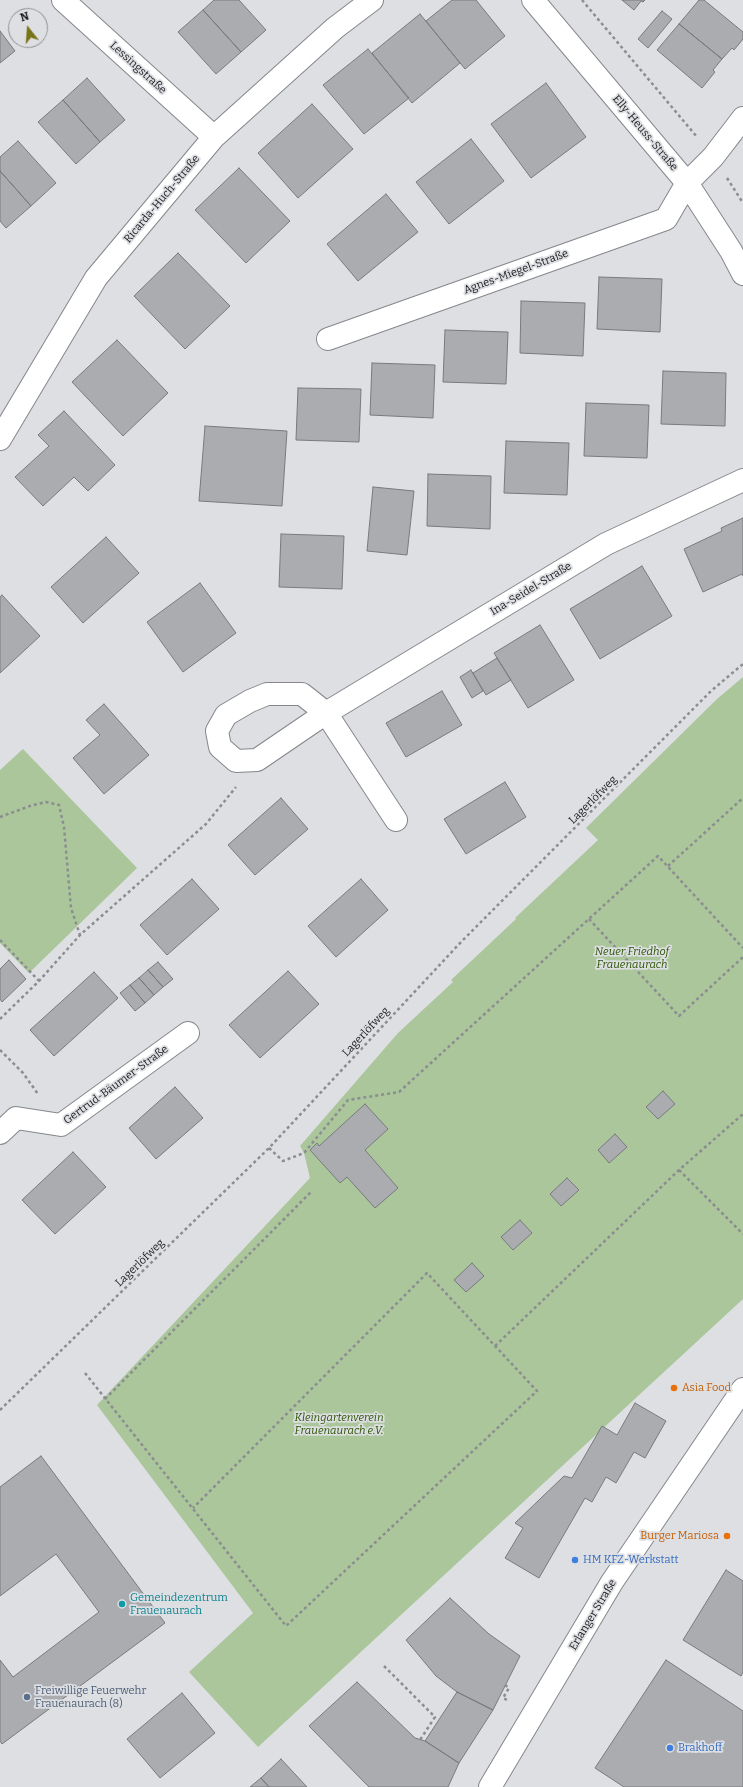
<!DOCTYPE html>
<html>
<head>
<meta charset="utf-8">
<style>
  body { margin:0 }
  #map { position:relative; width:743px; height:1787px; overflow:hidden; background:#dddfe3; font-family:Bitter,serif }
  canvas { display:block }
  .north { position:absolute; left:8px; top:8px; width:40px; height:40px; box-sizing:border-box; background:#dddfe3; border:1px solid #909194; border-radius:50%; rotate:343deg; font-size:11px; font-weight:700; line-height:16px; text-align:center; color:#1c1c1e }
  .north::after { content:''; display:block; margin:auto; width:14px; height:18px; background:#797418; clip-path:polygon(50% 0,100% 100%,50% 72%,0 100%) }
</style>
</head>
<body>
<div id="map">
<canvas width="743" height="1787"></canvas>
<div class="north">N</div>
</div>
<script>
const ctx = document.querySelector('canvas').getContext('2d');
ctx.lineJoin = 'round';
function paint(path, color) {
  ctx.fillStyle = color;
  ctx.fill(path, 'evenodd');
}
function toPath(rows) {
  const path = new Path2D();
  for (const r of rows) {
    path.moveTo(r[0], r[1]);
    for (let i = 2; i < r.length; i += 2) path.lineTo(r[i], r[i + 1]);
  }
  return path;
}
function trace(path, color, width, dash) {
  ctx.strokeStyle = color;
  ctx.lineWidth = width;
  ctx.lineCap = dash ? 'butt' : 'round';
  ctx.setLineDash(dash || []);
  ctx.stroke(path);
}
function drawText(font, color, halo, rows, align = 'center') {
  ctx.font = font + ' Bitter,serif';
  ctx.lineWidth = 3.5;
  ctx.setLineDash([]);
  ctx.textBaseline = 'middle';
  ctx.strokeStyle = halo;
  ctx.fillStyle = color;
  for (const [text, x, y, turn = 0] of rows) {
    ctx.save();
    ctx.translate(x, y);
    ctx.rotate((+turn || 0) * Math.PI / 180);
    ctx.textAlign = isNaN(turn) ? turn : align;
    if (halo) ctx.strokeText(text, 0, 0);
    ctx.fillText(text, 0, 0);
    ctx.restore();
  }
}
const green = toPath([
  [743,677,743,1299,258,1747,189,1672,253,1613,97,1405,310,1178,304,1153,300,1146,398,1033,453,982,451,980,516,919,515,918,598,840,586,828,717,699],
  [23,749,137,868,29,973,0,943,0,770]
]);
const building = toPath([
  [214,0,239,0,266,30,241,52,203,10,214,0],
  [452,0,476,0,505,36,465,69,426,21,452,0],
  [622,0,645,0,643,2,641,1,634,10,622,0],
  [699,0,704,0,743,32,743,39,734,50,732,48,722,59,679,24,699,0],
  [203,10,241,52,216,74,178,32,203,10],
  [662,11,672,19,648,48,638,39,662,11],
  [420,14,460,63,412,103,372,53,420,14],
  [679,24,722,59,713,70,715,72,702,88,657,50,679,24],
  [0,31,15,51,0,63,0,31],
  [368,49,409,98,364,134,323,85,368,49],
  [87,78,125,120,100,142,63,100,87,78],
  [546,83,586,137,531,178,491,124,546,83],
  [63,100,100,142,76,164,38,122,63,100],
  [312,104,353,149,298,198,258,153,312,104],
  [471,139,504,181,449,224,416,182,471,139],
  [18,141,56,183,31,206,0,171,0,157,18,141],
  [239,168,290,221,246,263,195,210,239,168],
  [0,171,31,206,6,228,0,221,0,171],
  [386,194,418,232,358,281,327,244,386,194],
  [178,253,230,306,185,349,134,296,178,253],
  [599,277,662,279,660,332,597,329,599,277],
  [521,301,585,303,583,356,520,353,521,301],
  [445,330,508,332,506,384,443,382,445,330],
  [117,340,168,393,123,436,72,382,117,340],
  [372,363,435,365,433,418,370,415,372,363],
  [663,371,726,373,725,426,661,424,663,371],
  [298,388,361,389,359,442,296,440,298,388],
  [586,403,649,405,647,458,584,456,586,403],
  [64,411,115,465,88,491,74,477,43,506,15,477,49,446,38,435,64,411],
  [205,426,287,431,282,506,199,501,205,426],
  [506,441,569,443,567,495,504,493,506,441],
  [428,474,491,476,490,529,427,526,428,474],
  [373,487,414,491,407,555,367,551,373,487],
  [743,518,743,576,742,574,703,592,684,549,722,531,721,528,743,518],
  [281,534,344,536,342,589,279,587,281,534],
  [106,537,139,573,83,623,51,587,106,537],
  [642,566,672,616,600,659,570,609,642,566],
  [200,583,236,633,183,672,147,622,200,583],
  [2,595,40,636,0,673,0,597,2,595],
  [540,625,574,680,528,708,494,653,540,625],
  [497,658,511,680,486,695,473,673,497,658],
  [471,670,483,691,472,698,460,677,471,670],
  [442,691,462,725,406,757,386,723,442,691],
  [104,704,149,755,104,794,73,758,100,735,86,720,104,704],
  [505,782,526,817,466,854,444,819,505,782],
  [281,798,308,829,255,875,228,845,281,798],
  [192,879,219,909,167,955,140,925,192,879],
  [361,879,388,910,336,957,308,926,361,879],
  [9,960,26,979,2,1002,0,999,0,969,9,960],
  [158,962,173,979,163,987,148,970,158,962],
  [148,970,163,987,154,995,139,978,148,970],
  [288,971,319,1004,260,1058,229,1025,288,971],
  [94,972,118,998,54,1056,30,1030,94,972],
  [139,978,154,995,145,1003,130,985,139,978],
  [130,985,145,1003,135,1011,120,993,130,985],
  [175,1087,203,1118,156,1159,129,1128,175,1087],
  [663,1091,675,1104,658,1119,646,1107,663,1091],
  [365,1104,388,1129,365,1150,398,1188,375,1208,347,1177,340,1183,310,1150,317,1143,319,1146,365,1104],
  [615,1134,627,1147,609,1163,598,1150,615,1134],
  [73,1152,106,1187,55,1234,22,1200,73,1152],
  [567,1178,579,1190,561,1206,550,1194,567,1178],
  [520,1220,532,1233,513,1250,501,1237,520,1220],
  [472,1263,484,1276,466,1292,454,1280,472,1263],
  [635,1403,666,1421,645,1458,634,1452,616,1483,606,1477,592,1502,585,1498,539,1578,505,1558,523,1528,515,1523,564,1476,572,1478,602,1426,617,1435,635,1403],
  [41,1456,165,1623,2,1744,0,1741,0,1660,13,1677,99,1612,56,1554,0,1596,0,1487,41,1456],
  [726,1570,743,1581,743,1672,741,1676,683,1640,726,1570],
  [450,1598,489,1634,520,1656,493,1710,457,1692,436,1676,406,1640,450,1598],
  [666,1660,743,1711,743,1787,624,1787,595,1768,666,1660],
  [357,1682,415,1738,425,1741,459,1763,448,1787,369,1787,309,1726,357,1682],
  [457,1692,493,1710,459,1763,425,1741,457,1692],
  [182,1693,215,1733,160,1778,127,1739,182,1693],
  [281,1759,307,1787,269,1787,261,1778,281,1759],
  [261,1778,269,1787,250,1787,261,1778]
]);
const path = toPath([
  [582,0,697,137],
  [727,178,743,203],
  [0,817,30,806,46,802,59,805,64,827,71,908,80,935],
  [668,866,743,798],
  [589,919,679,1016,743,957],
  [0,940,39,981],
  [0,1019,39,981,80,935,206,824,236,787],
  [0,1050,23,1073,38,1094],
  [269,1148,283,1161,304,1153,348,1100,399,1092,658,856,743,948],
  [679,1170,743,1234],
  [495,1346,679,1170,743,1114],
  [85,1373,286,1626,537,1391,427,1273,193,1508],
  [105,1399,311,1192],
  [0,1410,269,1148,461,942,711,691,743,664],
  [384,1666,435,1717,420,1740],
  [505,1685,509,1688,503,1698,507,1700]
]);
const minor = toPath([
  [63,0,214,137],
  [533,0,687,183,731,251,743,274],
  [328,339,666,219,687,183,713,157,743,118],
  [0,439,96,278,214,137,335,28,372,0],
  [396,820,326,713,257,760,236,761,220,747,217,731,226,715,250,701,267,694,302,694,326,713,606,544,743,480],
  [0,1133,16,1118,61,1125,188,1033],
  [490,1787,612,1582,743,1389]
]);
const markers = [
  [674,1388,4,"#e8710a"],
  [727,1536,4,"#e8710a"],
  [575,1560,4,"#3f7fe0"],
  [122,1604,4,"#0f9aa8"],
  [27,1697,4,"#5c6f8a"],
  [670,1748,4,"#3f7fe0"]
];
const streetNames = [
  ["Lessingstraße",138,68,42],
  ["Elly-Heuss-Straße",645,133,50],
  ["Ricarda-Huch-Straße",162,199,-50],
  ["Agnes-Miegel-Straße",516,272,-20],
  ["Ina-Seidel-Straße",531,589,-31],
  ["Lagerlöfweg",593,800,-45],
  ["Lagerlöfweg",366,1032,-47],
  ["Gertrud-Bäumer-Straße",116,1085,-36],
  ["Lagerlöfweg",140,1263,-44],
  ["Erlanger Straße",593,1615,-59]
];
const parkNames = [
  ["Neuer Friedhof",632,952],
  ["Frauenaurach",632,965],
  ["Kleingartenverein",339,1418],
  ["Frauenaurach e.V.",339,1431]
];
const foodNames = [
  ["Asia Food",682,1388],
  ["Burger Mariosa",719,1536,"right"]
];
const shopNames = [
  ["HM KFZ-Werkstatt",583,1560],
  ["Brakhoff",678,1748]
];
const cultureNames = [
  ["Gemeindezentrum",130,1598],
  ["Frauenaurach",130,1611]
];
const serviceNames = [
  ["Freiwillige Feuerwehr",35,1691],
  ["Frauenaurach (8)",35,1704]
];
paint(green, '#aac69a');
paint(building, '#aaacb0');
trace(building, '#787a7e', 1);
trace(minor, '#85878b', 24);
trace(path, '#8b8d90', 2.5, [3, 3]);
trace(minor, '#fff', 22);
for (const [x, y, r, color] of markers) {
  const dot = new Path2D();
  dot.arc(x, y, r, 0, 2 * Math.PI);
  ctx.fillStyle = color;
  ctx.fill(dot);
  trace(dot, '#dddfe3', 1.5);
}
drawText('11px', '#1c1c1e', '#dddfe3', streetNames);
drawText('italic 11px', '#2a5301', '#dddfe3', parkNames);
drawText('11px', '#c56008', '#dddfe3', foodNames, 'left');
drawText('11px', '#366cbe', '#dddfe3', shopNames, 'left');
drawText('11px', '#0d838f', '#dddfe3', cultureNames, 'left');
drawText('11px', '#4e5e75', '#dddfe3', serviceNames, 'left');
</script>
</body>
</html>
